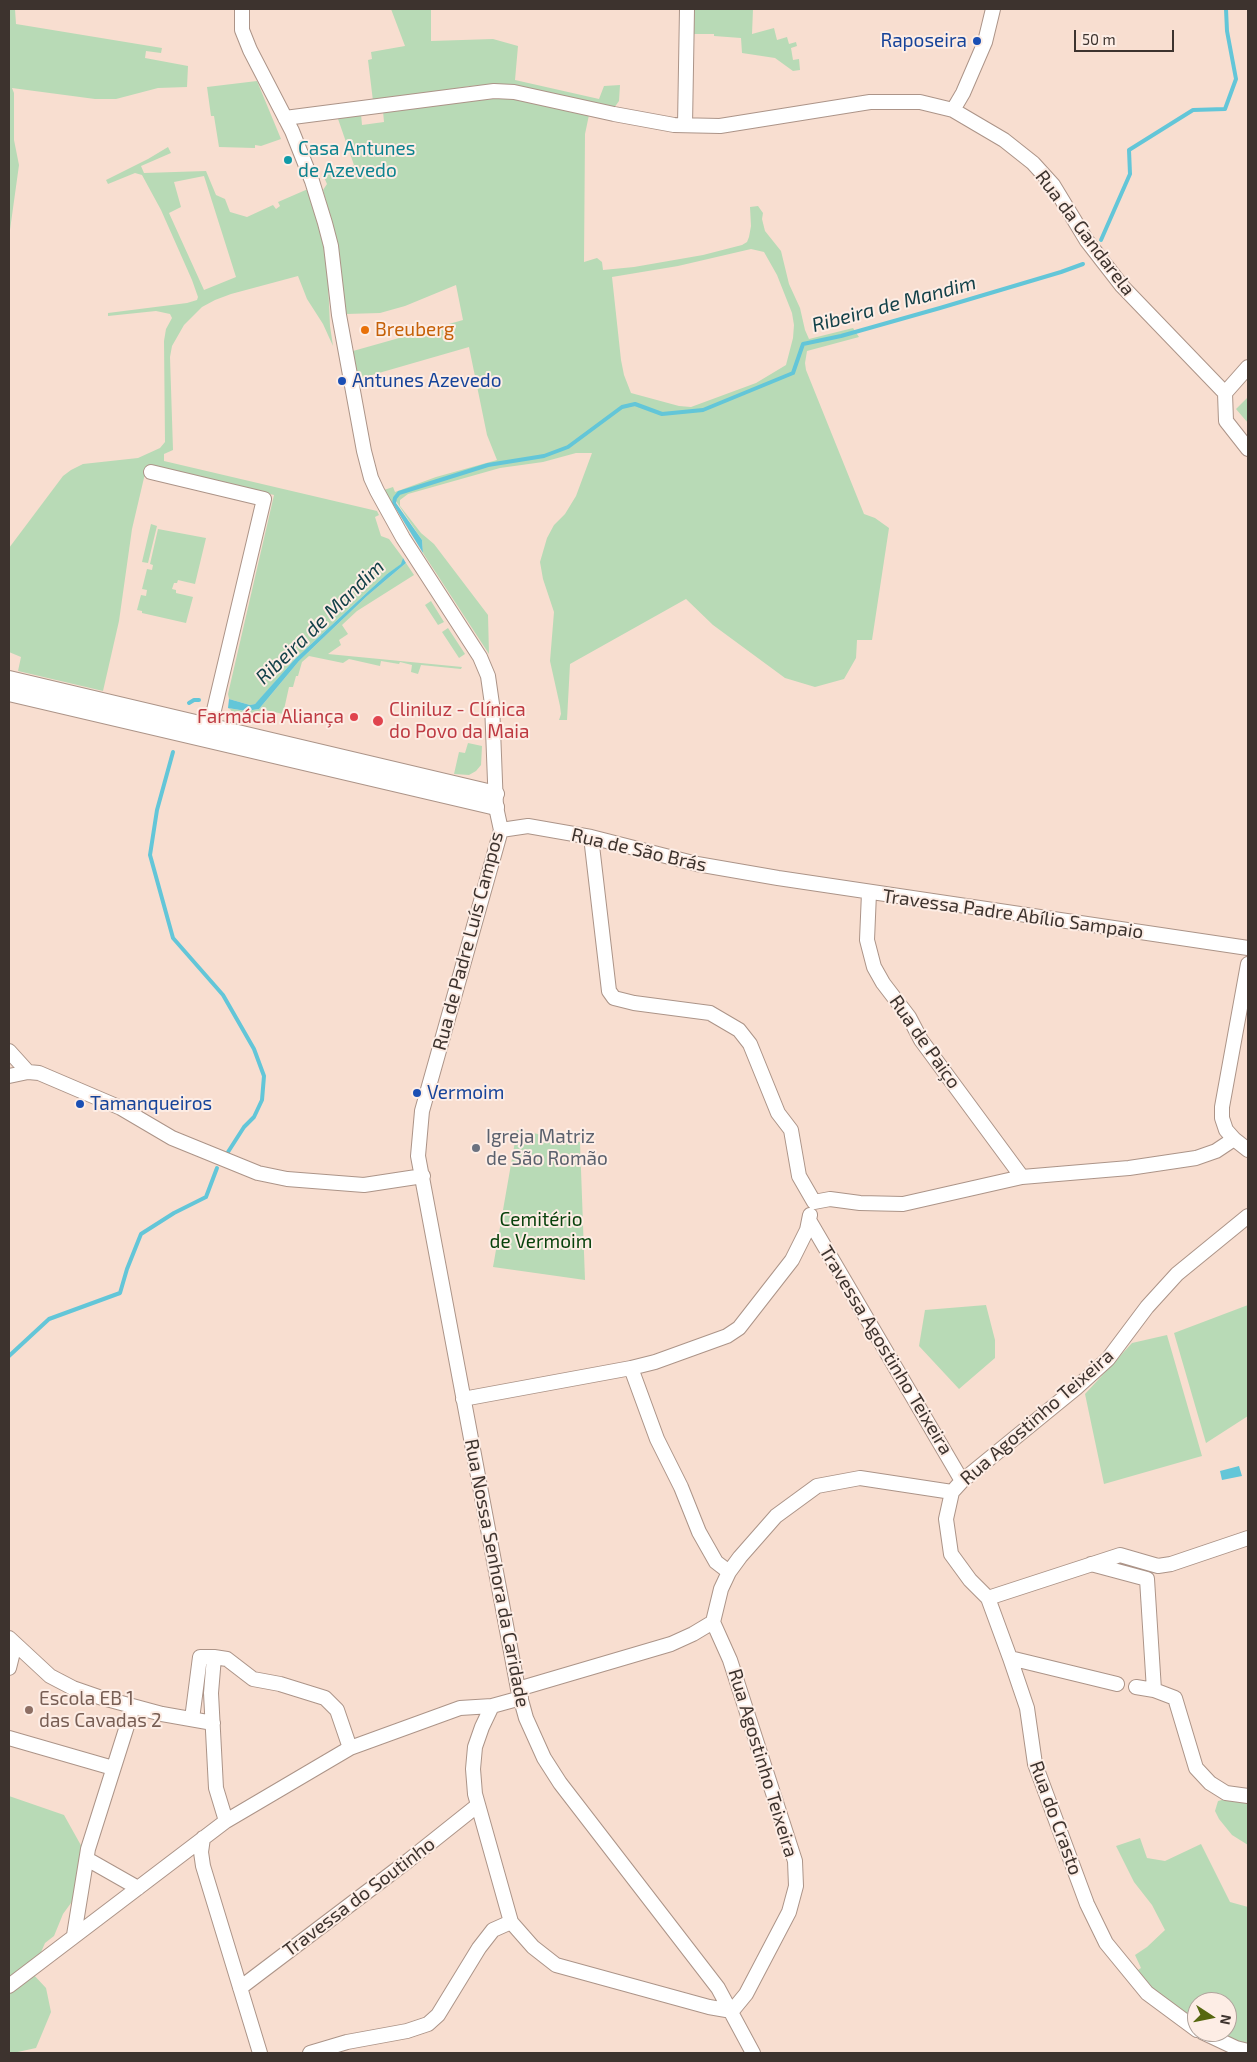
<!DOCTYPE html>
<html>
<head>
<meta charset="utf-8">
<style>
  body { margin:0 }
  #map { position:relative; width:1257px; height:2062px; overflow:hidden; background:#f8ded0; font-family:"Exo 2",sans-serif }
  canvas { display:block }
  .frame { position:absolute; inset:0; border:10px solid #3d332e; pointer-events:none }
  .north { position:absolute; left:1187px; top:1992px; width:50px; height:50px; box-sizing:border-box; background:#fdede5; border:1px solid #b0a39c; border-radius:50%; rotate:101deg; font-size:14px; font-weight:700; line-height:20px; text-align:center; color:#3d332e }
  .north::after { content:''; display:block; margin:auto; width:18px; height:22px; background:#566710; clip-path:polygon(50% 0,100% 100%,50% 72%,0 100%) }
  .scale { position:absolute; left:1074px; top:30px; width:100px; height:22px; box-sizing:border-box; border:2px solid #3d332e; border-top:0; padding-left:6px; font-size:15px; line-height:18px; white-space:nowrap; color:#3d332e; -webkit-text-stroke:4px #fdede5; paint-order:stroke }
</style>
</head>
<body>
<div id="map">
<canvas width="1257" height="2062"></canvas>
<div class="frame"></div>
<div class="north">N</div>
<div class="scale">50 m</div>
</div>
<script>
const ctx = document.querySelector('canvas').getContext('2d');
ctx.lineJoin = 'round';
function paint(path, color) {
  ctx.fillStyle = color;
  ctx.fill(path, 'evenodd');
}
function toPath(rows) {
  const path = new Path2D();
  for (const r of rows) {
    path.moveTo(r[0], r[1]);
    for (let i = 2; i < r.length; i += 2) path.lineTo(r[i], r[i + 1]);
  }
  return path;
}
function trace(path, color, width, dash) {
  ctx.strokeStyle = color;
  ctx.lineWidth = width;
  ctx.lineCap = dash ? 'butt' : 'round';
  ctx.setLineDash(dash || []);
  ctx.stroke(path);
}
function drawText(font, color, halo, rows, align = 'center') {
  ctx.font = font + ' "Exo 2",sans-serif';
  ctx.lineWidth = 4;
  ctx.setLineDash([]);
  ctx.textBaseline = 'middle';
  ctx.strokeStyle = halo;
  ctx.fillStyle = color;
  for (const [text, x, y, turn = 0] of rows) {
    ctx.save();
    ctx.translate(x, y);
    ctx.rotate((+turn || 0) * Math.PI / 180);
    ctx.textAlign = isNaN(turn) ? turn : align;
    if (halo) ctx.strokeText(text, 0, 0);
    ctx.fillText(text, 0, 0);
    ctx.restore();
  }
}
const green = toPath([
  [9,9,15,9,16,24,162,48,161,53,146,51,145,58,188,66,187,87,158,88,116,99,95,99,12,88,14,93,14,140,19,165,9,237],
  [391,9,431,9,431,41,493,39,518,46,515,80,599,99,604,86,620,85,619,101,614,108,515,86,515,84,503,84,471,86,373,101,368,60,372,59,371,52,405,46],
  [694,9,753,9,752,34,774,28,777,40,787,37,789,44,796,42,797,46,791,48,793,60,799,59,800,70,793,71,775,58,742,53,741,38,714,36,714,34,693,34],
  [257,81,281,139,261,146,255,145,255,148,219,147,214,116,211,116,207,87],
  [501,98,512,99,589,115,585,134,584,262,597,258,602,262,603,270,634,267,703,255,742,245,747,242,749,237,751,226,750,207,758,206,763,213,762,219,765,231,781,251,789,284,800,308,805,330,809,339,853,328,859,337,807,351,805,363,806,370,864,514,875,518,889,528,872,640,857,640,856,658,844,679,815,687,785,678,713,625,686,599,570,664,567,720,559,720,561,714,560,706,550,661,554,612,543,579,540,562,547,538,554,525,565,514,576,496,592,453,576,453,543,462,500,468,408,494,400,500,400,506,421,533,434,544,488,615,489,654,423,553,422,540,396,501,392,501,393,504,384,490,393,487,395,492,436,477,497,460,487,435,469,347,358,379,353,351,463,320,456,285,405,306,380,313,346,314,342,289,338,245,323,190,327,184,323,175,354,165,337,116,361,114,362,125,384,122,383,111],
  [751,249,764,252,777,275,792,313,794,325,793,338,786,365,756,383,691,407,679,406,631,393,624,375,621,360,612,277,678,266],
  [168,147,171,153,141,166,144,173,206,171,216,195,225,199,230,212,247,217,273,205,276,209,280,206,278,202,308,189,323,238,327,261,330,326,333,346,323,324,307,299,298,276,231,294,215,300,202,307,184,325,172,346,170,357,173,450,164,454,164,461,377,511,379,515,375,517,381,536,389,539,403,558,402,564,387,574,295,659,259,700,255,704,250,705,229,699,228,694,274,495,147,465,132,529,119,621,103,691,18,671,21,657,9,652,9,548,63,476,71,470,83,464,138,458,160,448,165,442,164,341,166,329,172,318,170,314,156,311,108,316,108,313,187,303,197,300,198,297,192,280,161,210,142,175,135,173,108,184,106,180,148,159],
  [204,176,236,277,204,290,169,213,181,207,174,182],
  [1248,397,1248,423,1236,409],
  [151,524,157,526,148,563,142,562],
  [158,529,206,538,195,584,178,580,177,583,174,583,172,589,176,590,176,593,193,597,186,623,142,613,142,611,137,610,141,595,146,596,147,590,142,589,147,569,152,570,153,565,150,564],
  [406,563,414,575,357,611,342,625,348,634,339,640,341,645,328,654,462,667,461,669,421,665,418,674,411,672,412,665,400,662,399,664,381,661,380,666,349,659,343,663,309,656,302,662,298,676,296,676,293,687,289,687,283,714,265,710,257,714,258,716,239,718,233,716,231,710,228,708,246,711,259,709,299,661,367,596],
  [431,601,444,622,438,625,425,605],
  [448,628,465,654,459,658,442,632],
  [468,743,482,746,481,765,476,771,469,775,454,774,459,752,465,753],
  [517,1130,580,1142,585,1280,493,1267],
  [986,1305,995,1340,995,1358,959,1389,919,1346,925,1310],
  [1248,1305,1248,1416,1206,1443,1174,1333],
  [1167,1335,1202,1456,1104,1484,1085,1394,1132,1343],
  [9,1796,64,1815,83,1849,76,1896,63,1914,54,1936,45,1943,32,1973,46,1988,51,2012,36,2048,13,2053,9,2053],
  [1222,1800,1248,1802,1248,1845,1232,1835,1219,1819,1215,1811,1218,1801],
  [1140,1838,1147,1858,1165,1861,1201,1844,1230,1902,1248,1907,1248,2045,1205,2032,1227,2032,1227,2002,1197,2002,1197,2029,1135,1972,1141,1968,1135,1955,1147,1947,1165,1930,1152,1905,1134,1882,1116,1846]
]);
const water = toPath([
  [395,498,396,503,422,540,423,553,393,504],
  [403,558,406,563,367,596,299,661,259,709,246,711,228,708,229,699,250,705,255,704,295,659,387,574,401,564],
  [1239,1466,1242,1476,1222,1480,1220,1471]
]);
const stream = toPath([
  [1101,240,1130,174,1129,150,1193,110,1225,109,1236,79,1227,31,1226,9],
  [394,503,395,498,399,493,488,465,544,456,568,447,622,407,635,404,662,414,703,410,793,373,803,344,841,336,940,308,1061,272,1083,264],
  [189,703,194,700,199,700],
  [173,752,157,810,150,855,173,938,223,995,254,1049,264,1076,262,1100,254,1117,244,1127,228,1152],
  [9,1356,49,1319,120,1293,127,1269,141,1234,174,1213,206,1197,217,1168]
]);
const minor = toPath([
  [242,9,242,30,250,50,292,131,312,181,325,223,331,246,339,315,364,451,371,478,377,491,403,538,480,657,488,676,492,704,496,807,501,830,422,1111,418,1156,518,1689,526,1718,544,1758,560,1783,718,1988,753,2053],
  [953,110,963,93,985,42,993,9],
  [285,118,494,91,514,92,614,114,674,125,720,126,870,102,920,102,953,110,1004,140,1033,163,1053,185,1087,241,1122,286,1225,393],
  [685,125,687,9],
  [1248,367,1225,393,1226,421,1248,449],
  [151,472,264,499,210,727],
  [501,830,528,826,591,837,697,864,778,878,1248,948],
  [591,837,609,991,614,998,634,1003,710,1013,739,1030,750,1044,778,1113,791,1130,799,1176,814,1202],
  [869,893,867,940,874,967,883,983,909,1017,921,1040,1022,1177],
  [1248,964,1222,1107,1222,1118,1226,1130,1234,1139,1248,1150],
  [9,1051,28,1072],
  [9,1076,28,1072,39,1073,121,1108,172,1138,258,1173,287,1179,364,1185,423,1176],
  [814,1202,830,1199,860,1203,903,1204,1022,1177,1129,1168,1196,1158,1216,1151,1234,1139],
  [809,1220,962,1481],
  [631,1368,655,1362,727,1336,739,1328,792,1260,807,1230,810,1215],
  [463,1399,631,1368,657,1439,681,1487,699,1532,716,1562,729,1572],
  [1091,1564,1147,1579,1154,1690],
  [988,1598,1120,1555,1158,1566,1171,1564,1248,1538],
  [713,1622,730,1660,795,1861,796,1886,789,1912,746,1994,732,2011],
  [9,1638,50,1676,73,1688,99,1697,162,1714,213,1723],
  [214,1657,227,1659,253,1679,280,1684,325,1698,337,1710,350,1748],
  [1010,1658,1117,1684],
  [9,1668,15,1644],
  [1136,1687,1154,1690,1175,1698,1196,1768,1210,1783,1226,1793,1248,1796],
  [518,1689,671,1644,693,1634,713,1622,721,1589,729,1572,740,1557,776,1516,817,1486,860,1478,952,1492],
  [492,1706,482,1727,475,1747,473,1769,475,1794,511,1922,533,1947,556,1965,709,2007,732,2011],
  [192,1719,200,1657,214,1657,211,1693,216,1788,226,1821],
  [9,1738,113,1768],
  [203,1838,201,1852,203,1866,260,2053],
  [87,1859,138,1888],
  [74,1935,88,1849,133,1707],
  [9,1986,226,1821,350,1748,460,1708,492,1706,521,1698],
  [240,1988,409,1860,478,1805],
  [1197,2030,1147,1993,1106,1943,1087,1904,1035,1764,1027,1708,1010,1658,988,1598,970,1580,951,1554,946,1519,952,1492,962,1481,1076,1388,1108,1359,1147,1307,1177,1274,1248,1216],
  [1202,2032,1236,2048,1248,2051],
  [310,2053,347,2042,407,2031,428,2024,438,2015,479,1948,493,1930,511,1922]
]);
const major = toPath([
  [9,679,496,794],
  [9,693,496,807]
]);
const markers = [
  [977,41,5,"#1a4fb4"],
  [288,160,5,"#0f9aa8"],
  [365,330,5,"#e8710a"],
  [342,381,5,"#1a4fb4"],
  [354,717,5,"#e0444e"],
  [378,721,6,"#e0444e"],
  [417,1093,5,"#1a4fb4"],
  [80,1104,5,"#1a4fb4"],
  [476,1148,5,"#6b7280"],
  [29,1710,5,"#8d6e63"]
];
const transitNames = [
  ["Raposeira",967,41,"right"],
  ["Antunes Azevedo",352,381],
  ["Vermoim",427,1093],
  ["Tamanqueiros",90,1104]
];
const cultureNames = [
  ["Casa Antunes",298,149],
  ["de Azevedo",298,171]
];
const streetNames = [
  ["Rua da Gandarela",1085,233,53],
  ["Rua de São Brás",639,850,13],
  ["Travessa Padre Abílio Sampaio",1013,914,8],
  ["Rua de Padre Luís Campos",468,941,-75],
  ["Rua de Paiço",925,1042,55],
  ["Travessa Agostinho Teixeira",886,1350,59],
  ["Rua Agostinho Teixeira",1037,1417,-41],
  ["Rua Nossa Senhora da Caridade",497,1573,79],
  ["Rua Agostinho Teixeira",763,1763,73],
  ["Rua do Crasto",1056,1818,70],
  ["Travessa do Soutinho",359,1897,-37]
];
const foodNames = [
  ["Breuberg",375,330]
];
const healthNames = [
  ["Cliniluz - Clínica",389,710],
  ["do Povo da Maia",389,732],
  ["Farmácia Aliança",344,717,"right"]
];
const worshipNames = [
  ["Igreja Matriz",486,1137],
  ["de São Romão",486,1159]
];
const parkNames = [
  ["Cemitério",541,1220],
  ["de Vermoim",541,1242]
];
const educationNames = [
  ["Escola EB 1",39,1699],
  ["das Cavadas 2",39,1721]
];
const waterNames = [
  ["Ribeira de Mandim",894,304,-15],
  ["Ribeira de Mandim",320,622,-44]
];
paint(green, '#b8dab6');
paint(water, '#63c6d8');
trace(stream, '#63c6d8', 4);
trace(minor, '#ac9488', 16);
trace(major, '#ac9488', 18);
trace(minor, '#fff', 14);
trace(major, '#fff', 16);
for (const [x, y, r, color] of markers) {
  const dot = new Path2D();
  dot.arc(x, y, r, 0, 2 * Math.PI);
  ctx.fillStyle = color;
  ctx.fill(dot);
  trace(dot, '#fdede5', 2);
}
drawText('19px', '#164399', '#fdede5', transitNames, 'left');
drawText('19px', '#0d838f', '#fdede5', cultureNames, 'left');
drawText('19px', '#3d332e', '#fdede5', streetNames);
drawText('19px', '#c56008', '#fdede5', foodNames, 'left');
drawText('19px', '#be3a42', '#fdede5', healthNames, 'left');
drawText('19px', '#5b616d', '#fdede5', worshipNames, 'left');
drawText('19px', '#08420c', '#fdede5', parkNames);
drawText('19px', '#785e54', '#fdede5', educationNames, 'left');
drawText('italic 20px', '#134149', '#fdede5', waterNames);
</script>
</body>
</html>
